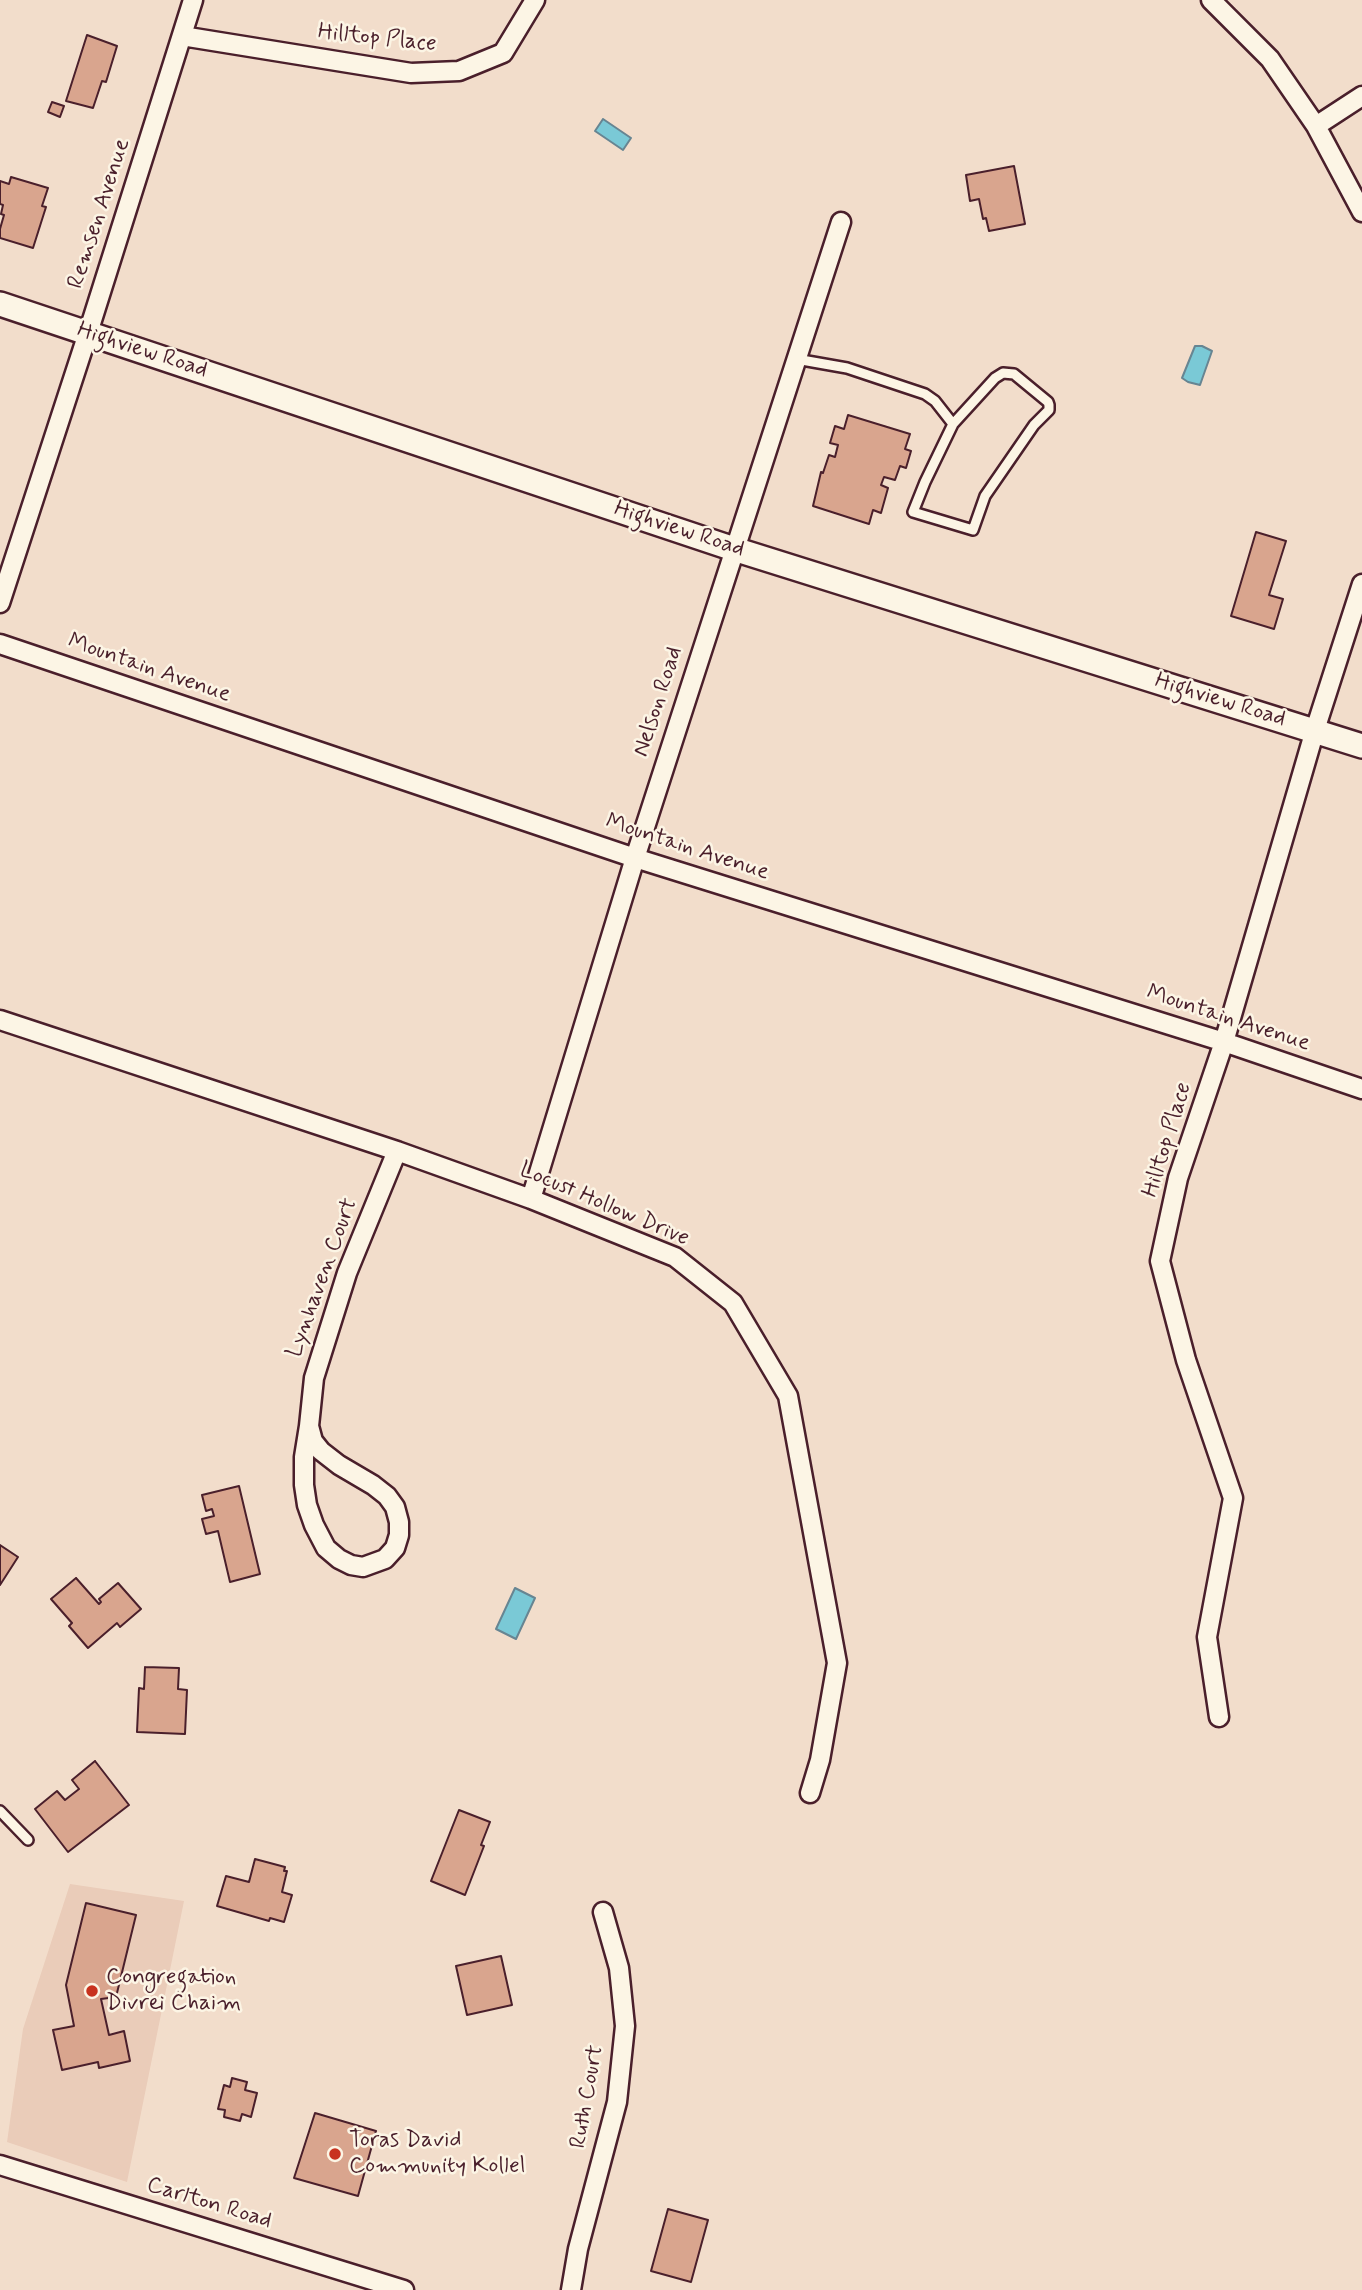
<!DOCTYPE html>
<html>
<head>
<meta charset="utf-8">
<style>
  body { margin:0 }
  canvas { display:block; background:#f2ddcb }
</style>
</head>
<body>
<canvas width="1362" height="2290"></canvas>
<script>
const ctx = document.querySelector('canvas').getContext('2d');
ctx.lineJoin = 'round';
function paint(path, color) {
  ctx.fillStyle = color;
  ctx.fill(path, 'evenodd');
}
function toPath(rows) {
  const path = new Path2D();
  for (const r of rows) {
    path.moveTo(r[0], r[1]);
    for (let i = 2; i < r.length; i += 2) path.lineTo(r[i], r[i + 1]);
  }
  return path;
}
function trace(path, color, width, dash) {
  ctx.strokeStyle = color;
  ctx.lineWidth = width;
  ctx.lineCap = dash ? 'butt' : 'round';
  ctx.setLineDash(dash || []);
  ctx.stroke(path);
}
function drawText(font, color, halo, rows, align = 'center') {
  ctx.font = font + ' Mynerve,sans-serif';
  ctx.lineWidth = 5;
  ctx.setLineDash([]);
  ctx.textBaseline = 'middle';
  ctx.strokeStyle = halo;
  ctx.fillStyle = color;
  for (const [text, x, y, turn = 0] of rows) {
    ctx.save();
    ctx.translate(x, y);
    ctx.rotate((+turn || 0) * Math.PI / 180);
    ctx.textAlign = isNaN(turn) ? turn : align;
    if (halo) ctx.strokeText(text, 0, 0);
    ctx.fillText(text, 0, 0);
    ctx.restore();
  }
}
const built = toPath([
  [70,1884,184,1901,127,2182,7,2142,23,2029]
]);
const water = toPath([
  [603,119,631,138,623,150,595,131,603,119],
  [1195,346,1202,346,1212,351,1200,385,1188,382,1182,378,1195,346],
  [515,1588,535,1598,516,1639,496,1629,515,1588]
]);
const building = toPath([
  [87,35,117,46,106,82,102,81,93,108,66,101,87,35],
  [52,102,64,106,60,117,48,112,52,102],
  [1014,166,1025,224,989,231,986,218,983,219,979,199,970,201,966,175,1014,166],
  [11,177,48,188,42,206,46,207,33,248,0,238,0,229,4,215,1,214,3,205,0,204,0,181,9,184,11,177],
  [848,415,910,434,905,449,911,451,906,468,900,466,895,480,884,477,881,485,888,488,881,513,873,510,869,524,813,506,821,472,823,473,829,455,835,457,838,445,830,443,835,426,844,429,848,415],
  [1256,532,1286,541,1269,595,1283,599,1274,629,1231,616,1256,532],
  [239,1486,260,1574,230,1582,218,1531,206,1534,202,1519,214,1516,212,1509,206,1511,202,1495,239,1486],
  [0,1545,18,1557,0,1585,0,1545],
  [76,1578,99,1604,101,1602,99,1599,118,1583,141,1609,120,1627,117,1623,88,1648,69,1626,72,1623,51,1599,76,1578],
  [145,1667,179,1668,178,1689,187,1690,185,1734,137,1732,139,1688,144,1689,145,1667],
  [95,1761,129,1805,68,1852,35,1809,57,1791,65,1800,79,1789,72,1780,95,1761],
  [459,1810,490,1822,481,1845,484,1846,465,1895,431,1881,459,1810],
  [255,1859,285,1867,284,1871,287,1871,282,1892,292,1895,284,1922,270,1918,269,1921,217,1906,226,1876,249,1882,255,1859],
  [86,1903,136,1915,116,1997,101,1999,109,2035,124,2031,130,2061,99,2068,98,2062,62,2070,53,2030,74,2026,66,1985,86,1903],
  [501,1956,512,2005,467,2015,456,1966,501,1956],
  [232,2078,247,2082,245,2090,257,2093,251,2117,242,2114,240,2121,224,2117,225,2110,218,2109,224,2085,230,2087,232,2078],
  [315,2113,376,2131,358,2196,294,2178,315,2113],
  [668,2209,708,2220,691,2282,651,2271,668,2209]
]);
const service = toPath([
  [796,359,847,368,925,394,935,401,953,424,925,482,913,512,973,530,985,496,1034,425,1049,410,1049,405,1048,402,1014,374,1003,373,995,378,953,424],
  [0,1811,28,1840]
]);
const minor = toPath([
  [1211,0,1270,59,1316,126,1362,212],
  [182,36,411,73,459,71,503,53,535,0],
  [1316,126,1362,96],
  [0,603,88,333,193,0],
  [0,644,635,858,1224,1042,1362,1089],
  [0,1020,397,1151,531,1199,675,1257,733,1303,788,1396,837,1663,820,1760,810,1793],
  [531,1199,635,858,841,222],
  [309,1426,304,1457,304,1485,307,1505,314,1525,326,1548,339,1559,351,1565,363,1567,385,1559,395,1548,399,1535,399,1522,395,1507,387,1496,373,1485,339,1465,321,1451,313,1441,309,1426,314,1378,347,1273,397,1151],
  [1219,1717,1207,1637,1233,1498,1186,1360,1160,1261,1178,1178,1224,1042,1315,730,1362,584],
  [0,2165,404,2290],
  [571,2290,578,2249,617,2102,625,2026,619,1968,603,1912]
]);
const tertiary = toPath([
  [0,304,734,549,1362,746]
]);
const markers = [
  [92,1991,7,"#c8321e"],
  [335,2154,7,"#c8321e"]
];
const streetNames = [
  ["Hilltop Place",377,39,6],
  ["Remsen Avenue",100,214,-72],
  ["Highview Road",142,351,18],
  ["Highview Road",679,530,18],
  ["Mountain Avenue",149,669,19],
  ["Highview Road",1220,701,17],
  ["Nelson Road",659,702,-72],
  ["Mountain Avenue",687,848,18],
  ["Mountain Avenue",1228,1019,18],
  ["Hilltop Place",1168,1140,-73],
  ["Locust Hollow Drive",604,1205,23],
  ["Lynhaven Court",323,1278,-70],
  ["Ruth Court",588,2097,-80],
  ["Carlton Road",209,2204,17]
];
const poiNames = [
  ["Congregation",106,1978],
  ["Divrei Chaim",106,2004],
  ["Toras David",349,2141],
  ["Community Kollel",349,2167]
];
paint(built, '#eaccb9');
paint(water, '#7ac9d6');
trace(water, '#678592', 2);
paint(building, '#d9a58e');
trace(building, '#4a1f2b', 2);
trace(service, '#4a1f2b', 14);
trace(minor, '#4a1f2b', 23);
trace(tertiary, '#4a1f2b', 28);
trace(service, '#fcf5e5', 9);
trace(minor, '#fcf5e5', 18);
trace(tertiary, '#fcf5e5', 23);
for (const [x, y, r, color] of markers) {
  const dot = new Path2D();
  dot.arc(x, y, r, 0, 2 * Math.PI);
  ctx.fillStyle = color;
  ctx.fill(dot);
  trace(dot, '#fcf5e5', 2.5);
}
drawText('23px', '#4a1f2b', '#fcf5e5', streetNames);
drawText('23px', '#4a1f2b', '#fcf5e5', poiNames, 'left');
</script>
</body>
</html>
